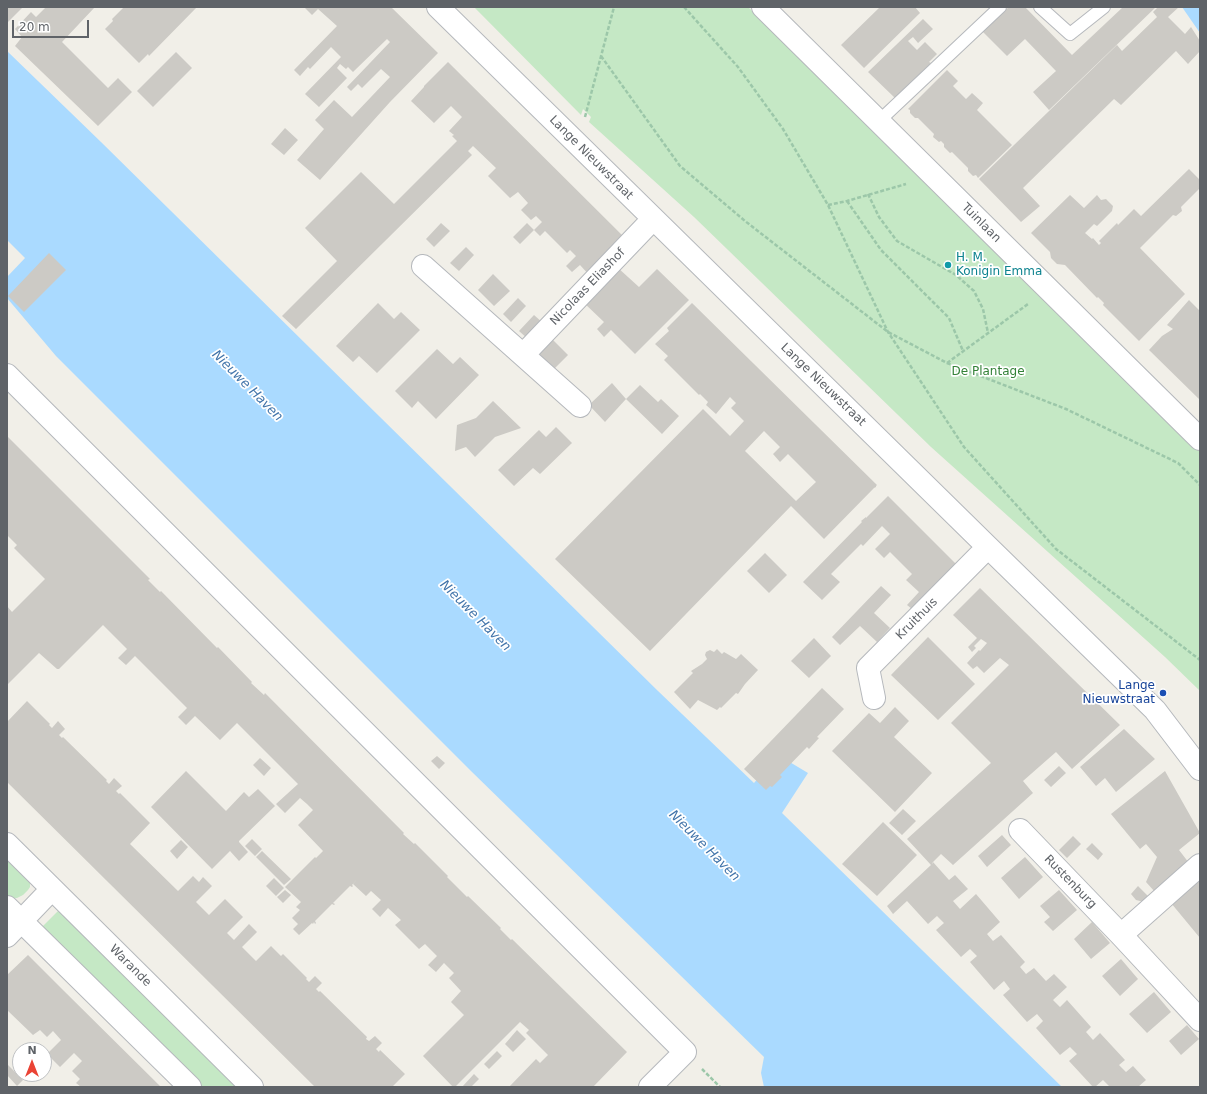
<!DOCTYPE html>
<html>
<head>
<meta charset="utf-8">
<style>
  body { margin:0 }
  #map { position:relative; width:1207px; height:1094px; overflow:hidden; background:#f1efe8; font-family:"DejaVu Sans",sans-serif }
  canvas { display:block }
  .frame { position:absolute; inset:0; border:8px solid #5f6368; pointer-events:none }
  .north { position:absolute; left:12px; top:1042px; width:40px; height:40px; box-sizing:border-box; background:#fff; border:1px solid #bfc1c3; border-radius:50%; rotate:0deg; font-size:11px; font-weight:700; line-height:16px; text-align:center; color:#5f6368 }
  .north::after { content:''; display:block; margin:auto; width:14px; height:18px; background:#ea4335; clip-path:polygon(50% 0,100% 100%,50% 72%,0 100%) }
  .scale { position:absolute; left:12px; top:20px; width:77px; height:18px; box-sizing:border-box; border:2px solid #5f6368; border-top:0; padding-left:5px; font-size:12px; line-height:14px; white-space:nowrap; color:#5f6368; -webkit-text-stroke:3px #fff; paint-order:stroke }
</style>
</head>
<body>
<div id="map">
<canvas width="1207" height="1094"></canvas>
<div class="frame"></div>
<div class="north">N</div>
<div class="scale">20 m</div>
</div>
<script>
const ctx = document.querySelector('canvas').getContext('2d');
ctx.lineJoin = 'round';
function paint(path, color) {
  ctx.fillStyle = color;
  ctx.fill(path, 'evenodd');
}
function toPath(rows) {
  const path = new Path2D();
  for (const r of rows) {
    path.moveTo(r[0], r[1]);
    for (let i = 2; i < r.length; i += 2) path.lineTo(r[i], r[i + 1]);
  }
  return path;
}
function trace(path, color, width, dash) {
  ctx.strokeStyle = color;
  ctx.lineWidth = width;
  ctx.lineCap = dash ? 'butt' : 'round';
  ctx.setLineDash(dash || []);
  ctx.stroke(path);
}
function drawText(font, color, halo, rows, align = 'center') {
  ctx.font = font + ' "DejaVu Sans",sans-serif';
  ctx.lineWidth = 3.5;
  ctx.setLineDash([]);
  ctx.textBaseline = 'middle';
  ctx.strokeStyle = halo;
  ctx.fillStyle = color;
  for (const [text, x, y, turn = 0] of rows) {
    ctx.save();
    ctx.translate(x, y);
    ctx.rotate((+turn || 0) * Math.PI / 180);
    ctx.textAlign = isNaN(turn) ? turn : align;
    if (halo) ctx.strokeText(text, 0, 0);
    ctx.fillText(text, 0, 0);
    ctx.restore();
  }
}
const green = toPath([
  [474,7,748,7,780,38,870,129,1200,448,1200,691,1165,657,931,447,694,217,589,122,591,117,583,109,581,115],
  [7,855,30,882,30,887,28,890,23,895,17,898,11,898,7,895],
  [60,909,242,1087,201,1087,42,930,41,928]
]);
const water = toPath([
  [1182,7,1200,7,1200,33],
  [7,51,101,142,658,691,754,783,778,755,808,773,782,813,1062,1087,764,1087,761,1073,764,1057,472,772,56,356,7,298,7,277,25,258,7,240]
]);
const building = toPath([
  [7,7,23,7,7,23],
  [46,7,95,7,62,42,108,88,118,78,132,92,98,126,15,46,22,37,15,29,31,12,36,17],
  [124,7,197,7,149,56,148,54,139,63,105,29,113,21,112,19],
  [304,7,391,7,438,53,390,102,320,180,297,160,324,129,315,120,334,100,352,117,390,77,381,69,362,88,358,84,351,91,347,87,390,42,387,39,353,72,348,67,346,69,340,64,337,68,347,78,319,107,305,94,341,57,331,47,310,69,308,67,300,76,294,70,337,26,318,9,312,15],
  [880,7,915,7,920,13,864,68,841,45],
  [1010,7,1025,7,1072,55,1123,7,1156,7,1049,110,1033,92,1056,71,1025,39,1007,56,982,31,1002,11],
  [1158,7,1179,7,1168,17,1185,34,1191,27,1200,41,1200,51,1188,64,1176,51,1121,105,1114,99,1023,188,1040,206,1021,222,979,179,1117,45,1122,51,1157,17,1153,12],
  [923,19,933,29,918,43,913,37,908,41,917,50,925,42,937,54,929,62,931,63,895,98,868,72],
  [176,52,192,68,153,107,137,91],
  [448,62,627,240,590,276,580,265,572,272,566,266,576,256,570,250,567,253,545,231,540,236,534,230,542,222,536,216,531,220,521,210,528,203,518,192,510,198,488,176,496,168,473,146,468,151,472,155,296,329,282,316,337,261,305,228,361,172,394,204,457,141,452,136,454,135,449,131,462,117,451,106,434,123,411,101,424,87,424,86],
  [947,70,958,81,953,86,966,99,972,93,983,103,977,110,1012,145,978,178,976,175,973,176,968,171,968,168,952,152,950,153,944,147,944,144,941,141,939,142,933,137,934,134,918,118,915,118,910,113,910,110,908,109],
  [285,128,298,140,284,155,271,144],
  [1189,169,1200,180,1200,188,1181,207,1182,211,1176,216,1173,215,1140,248,1185,294,1139,341,1103,305,1104,303,1098,297,1097,298,1065,265,1057,264,1051,258,1050,252,1031,233,1070,195,1084,208,1097,195,1101,200,1106,199,1113,206,1112,211,1097,226,1094,224,1085,233,1092,239,1093,238,1099,245,1101,243,1099,241,1117,223,1118,225,1134,209,1141,216],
  [441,223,450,231,434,247,426,239],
  [527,223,534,230,520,244,513,237],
  [466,247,474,255,459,271,450,263],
  [49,253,66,270,24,312,8,296],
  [617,267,639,287,657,269,689,300,635,354,611,330,604,337,597,329,604,322,583,302],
  [493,274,510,291,494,306,478,290],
  [518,298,526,306,511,322,503,314],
  [1189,300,1200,311,1200,400,1149,350,1162,336,1173,329,1167,325],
  [378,303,394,319,401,312,420,330,377,373,359,356,353,362,336,346],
  [692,303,877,485,876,486,876,487,874,488,824,539,791,506,650,651,555,559,703,409,730,436,744,421,731,408,736,403,730,397,716,414,706,405,708,402,700,394,699,395,664,360,668,356,655,344,669,331,667,328],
  [764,431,780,447,773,454,780,462,788,454,816,482,796,501,745,451],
  [534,315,543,323,528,339,519,331],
  [552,339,568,355,553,370,537,354],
  [437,349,453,364,460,357,479,375,436,419,418,401,412,408,395,391],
  [612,383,626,399,605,422,589,405],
  [640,385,658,402,661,399,679,416,662,434,626,399],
  [493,401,521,428,495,437,475,457,466,447,455,451,457,425,476,418],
  [556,427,572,443,540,474,533,468,514,486,498,470,539,430,546,437],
  [8,437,150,579,148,580,160,592,161,591,217,648,218,647,252,682,251,683,264,695,265,693,404,833,403,834,414,844,415,843,448,876,447,877,467,897,468,896,501,928,500,929,511,940,512,939,627,1052,593,1087,509,1087,536,1059,540,1063,548,1055,526,1033,529,1030,520,1022,455,1087,453,1087,423,1056,464,1015,451,1002,461,991,449,978,454,973,444,963,436,972,428,965,437,956,425,944,419,949,395,925,401,920,388,908,380,917,372,909,381,900,371,891,366,896,353,884,358,878,352,885,353,886,352,887,350,886,333,903,335,904,334,905,332,904,315,921,316,923,315,924,314,922,313,924,312,923,299,935,293,929,298,924,292,918,300,910,296,907,301,902,285,887,315,857,316,858,323,851,298,825,313,810,307,804,300,798,285,813,276,804,298,784,237,723,220,740,195,716,186,725,178,717,187,708,135,656,126,665,118,658,127,649,103,625,59,669,57,669,39,653,7,685,7,606,12,612,45,579,14,548,17,545,7,535,7,438],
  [888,496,956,564,912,609,907,605,919,592,906,580,912,574,890,552,884,558,875,549,890,534,882,526,863,546,861,544,831,574,840,582,822,600,803,582,862,522,861,521,866,517,866,518],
  [765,553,787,575,769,593,747,571],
  [881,586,891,595,874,613,890,628,877,642,860,626,840,645,832,637],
  [980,588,1120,725,1072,769,1056,752,1023,781,1033,793,953,865,941,854,932,863,932,864,933,862,949,880,955,875,968,889,953,901,960,909,976,894,1000,922,987,934,993,941,1001,935,1025,962,1020,967,1026,974,1034,968,1046,981,1054,974,1067,987,1053,1000,1060,1007,1067,1000,1091,1027,1086,1032,1093,1040,1100,1033,1125,1060,1119,1065,1126,1072,1133,1066,1146,1080,1138,1087,1110,1087,1103,1080,1095,1087,1093,1087,1069,1061,1077,1054,1070,1047,1060,1055,1036,1028,1043,1021,1037,1014,1027,1022,1003,995,1010,989,1004,981,994,990,970,962,977,956,970,949,961,957,936,930,944,923,937,916,928,924,907,901,893,914,887,906,931,865,907,839,991,763,951,723,1009,665,1000,658,984,673,977,666,973,669,967,663,979,650,980,651,987,643,981,639,974,646,976,648,972,652,968,647,977,638,953,615],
  [928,637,975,684,938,720,891,675],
  [814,638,831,656,809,678,791,661],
  [717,649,722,654,724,652,736,659,741,654,758,670,745,684,738,694,736,693,721,708,720,707,717,710,698,700,690,709,674,692,693,673,691,671,702,664,707,659,705,655,706,652,710,650,714,652],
  [822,688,844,709,817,737,819,738,809,749,807,747,780,775,782,777,772,787,770,786,766,790,744,769],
  [27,701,50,724,49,725,52,728,58,721,65,729,59,735,62,738,63,737,107,780,106,781,109,784,114,778,122,786,116,791,119,794,120,793,150,823,130,844,178,891,193,876,199,882,203,877,212,886,196,902,209,915,225,899,243,917,227,933,234,940,249,924,257,932,242,947,256,961,271,946,281,956,283,954,307,978,306,979,309,982,315,976,322,983,316,989,319,992,320,991,367,1037,366,1039,369,1041,375,1036,382,1043,376,1049,379,1052,380,1050,405,1074,392,1087,315,1087,7,782,7,722],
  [895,707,909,721,894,737,932,773,895,812,832,751,869,713,880,723],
  [1124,729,1155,759,1116,792,1105,778,1096,786,1080,767],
  [437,756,445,763,439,769,431,761],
  [260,758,271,768,264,776,253,765],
  [1059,766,1066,773,1051,787,1044,780],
  [186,771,226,811,244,792,249,797,258,789,275,806,239,841,239,842,248,852,239,861,230,851,212,869,151,807],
  [1165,771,1200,833,1179,850,1189,863,1155,892,1146,882,1157,857,1146,844,1140,849,1111,814],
  [903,809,916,821,902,835,889,823],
  [883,822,917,855,877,896,842,864],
  [1002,835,1011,845,987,867,978,856],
  [1073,836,1081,844,1067,858,1059,850],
  [252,839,262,849,255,856,245,846],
  [181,840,188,847,177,859,170,851],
  [1092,843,1103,854,1098,860,1086,849],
  [262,851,291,879,284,885,256,857],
  [1025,857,1043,877,1019,899,1001,878],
  [274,878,284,888,276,896,266,886],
  [1200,880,1200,938,1171,903],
  [1138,886,1149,897,1144,902,1136,900,1131,894],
  [285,890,291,895,283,903,277,897],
  [1059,890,1077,910,1053,931,1044,922,1050,917,1040,906],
  [1092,922,1110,943,1091,959,1074,939],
  [28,955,63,990,161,1087,81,1087,76,1083,80,1079,72,1071,82,1061,74,1053,60,1067,47,1054,61,1040,53,1031,47,1037,40,1030,33,1035,7,1010,7,975],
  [1121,959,1138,979,1120,996,1102,976],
  [1154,992,1171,1012,1147,1033,1129,1014],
  [1187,1025,1199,1039,1181,1055,1169,1041],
  [517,1030,526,1039,513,1052,505,1044],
  [497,1051,502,1056,489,1069,484,1064],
  [7,1064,23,1080,17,1086,7,1075],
  [474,1074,479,1079,471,1087,462,1087]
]);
const path = toPath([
  [684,7,738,67,783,129,828,205,888,332,964,447,1056,549,1200,660],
  [601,56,680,166,745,221,888,332,947,363,1066,409,1178,463,1200,485],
  [585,117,614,7],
  [868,194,879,217,897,241,956,275,974,291,983,309,988,333],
  [847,201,881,250,949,318,963,351],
  [828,205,847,201,906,184],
  [947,363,1028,304],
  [702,1069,720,1087]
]);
const service = toPath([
  [1040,7,1070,34,1104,7],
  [878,122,1000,7]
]);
const minor = toPath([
  [438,7,988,547,1155,710,1200,769],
  [763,7,1200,439],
  [423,266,580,406],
  [523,355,653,219],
  [7,375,685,1052,650,1087],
  [874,698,868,668,988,547],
  [1020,830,1121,935,1200,1020],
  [7,844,252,1087],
  [7,907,190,1087],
  [1121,935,1200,865],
  [7,936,52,889]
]);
const markers = [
  [948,265,4,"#0f9aa8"],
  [1163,693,4,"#1a4fb4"]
];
const streetNames = [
  ["Lange Nieuwstraat",591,158,45],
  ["Tuinlaan",981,223,45],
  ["Nicolaas Eliashof",588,287,-46],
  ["Lange Nieuwstraat",823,385,44],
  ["Kruithuis",917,619,-45],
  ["Rustenburg",1070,882,46],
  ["Warande",130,966,45]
];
const cultureNames = [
  ["H. M.",956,258],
  ["Konigin Emma",956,272]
];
const parkNames = [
  ["De Plantage",988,372]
];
const transitNames = [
  ["Lange",1155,686],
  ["Nieuwstraat",1155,700]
];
const waterNames = [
  ["Nieuwe Haven",247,386,45],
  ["Nieuwe Haven",475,616,45],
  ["Nieuwe Haven",704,846,45]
];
paint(green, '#c5e8c5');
paint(water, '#aadaff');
paint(building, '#cccac5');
trace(service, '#b5b8bc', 14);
trace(minor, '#b5b8bc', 24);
trace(path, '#9cc7a9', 2.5, [4, 2]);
trace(service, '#fff', 12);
trace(minor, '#fff', 22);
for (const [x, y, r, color] of markers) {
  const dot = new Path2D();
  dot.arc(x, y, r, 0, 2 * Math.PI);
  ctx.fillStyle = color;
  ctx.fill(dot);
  trace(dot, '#fff', 1.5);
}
drawText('12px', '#5f6368', '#fff', streetNames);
drawText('12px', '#0d838f', '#fff', cultureNames, 'left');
drawText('12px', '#348238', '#fff', parkNames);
drawText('12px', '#164399', '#fff', transitNames, 'right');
drawText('italic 13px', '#4174aa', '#fff', waterNames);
</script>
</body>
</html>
